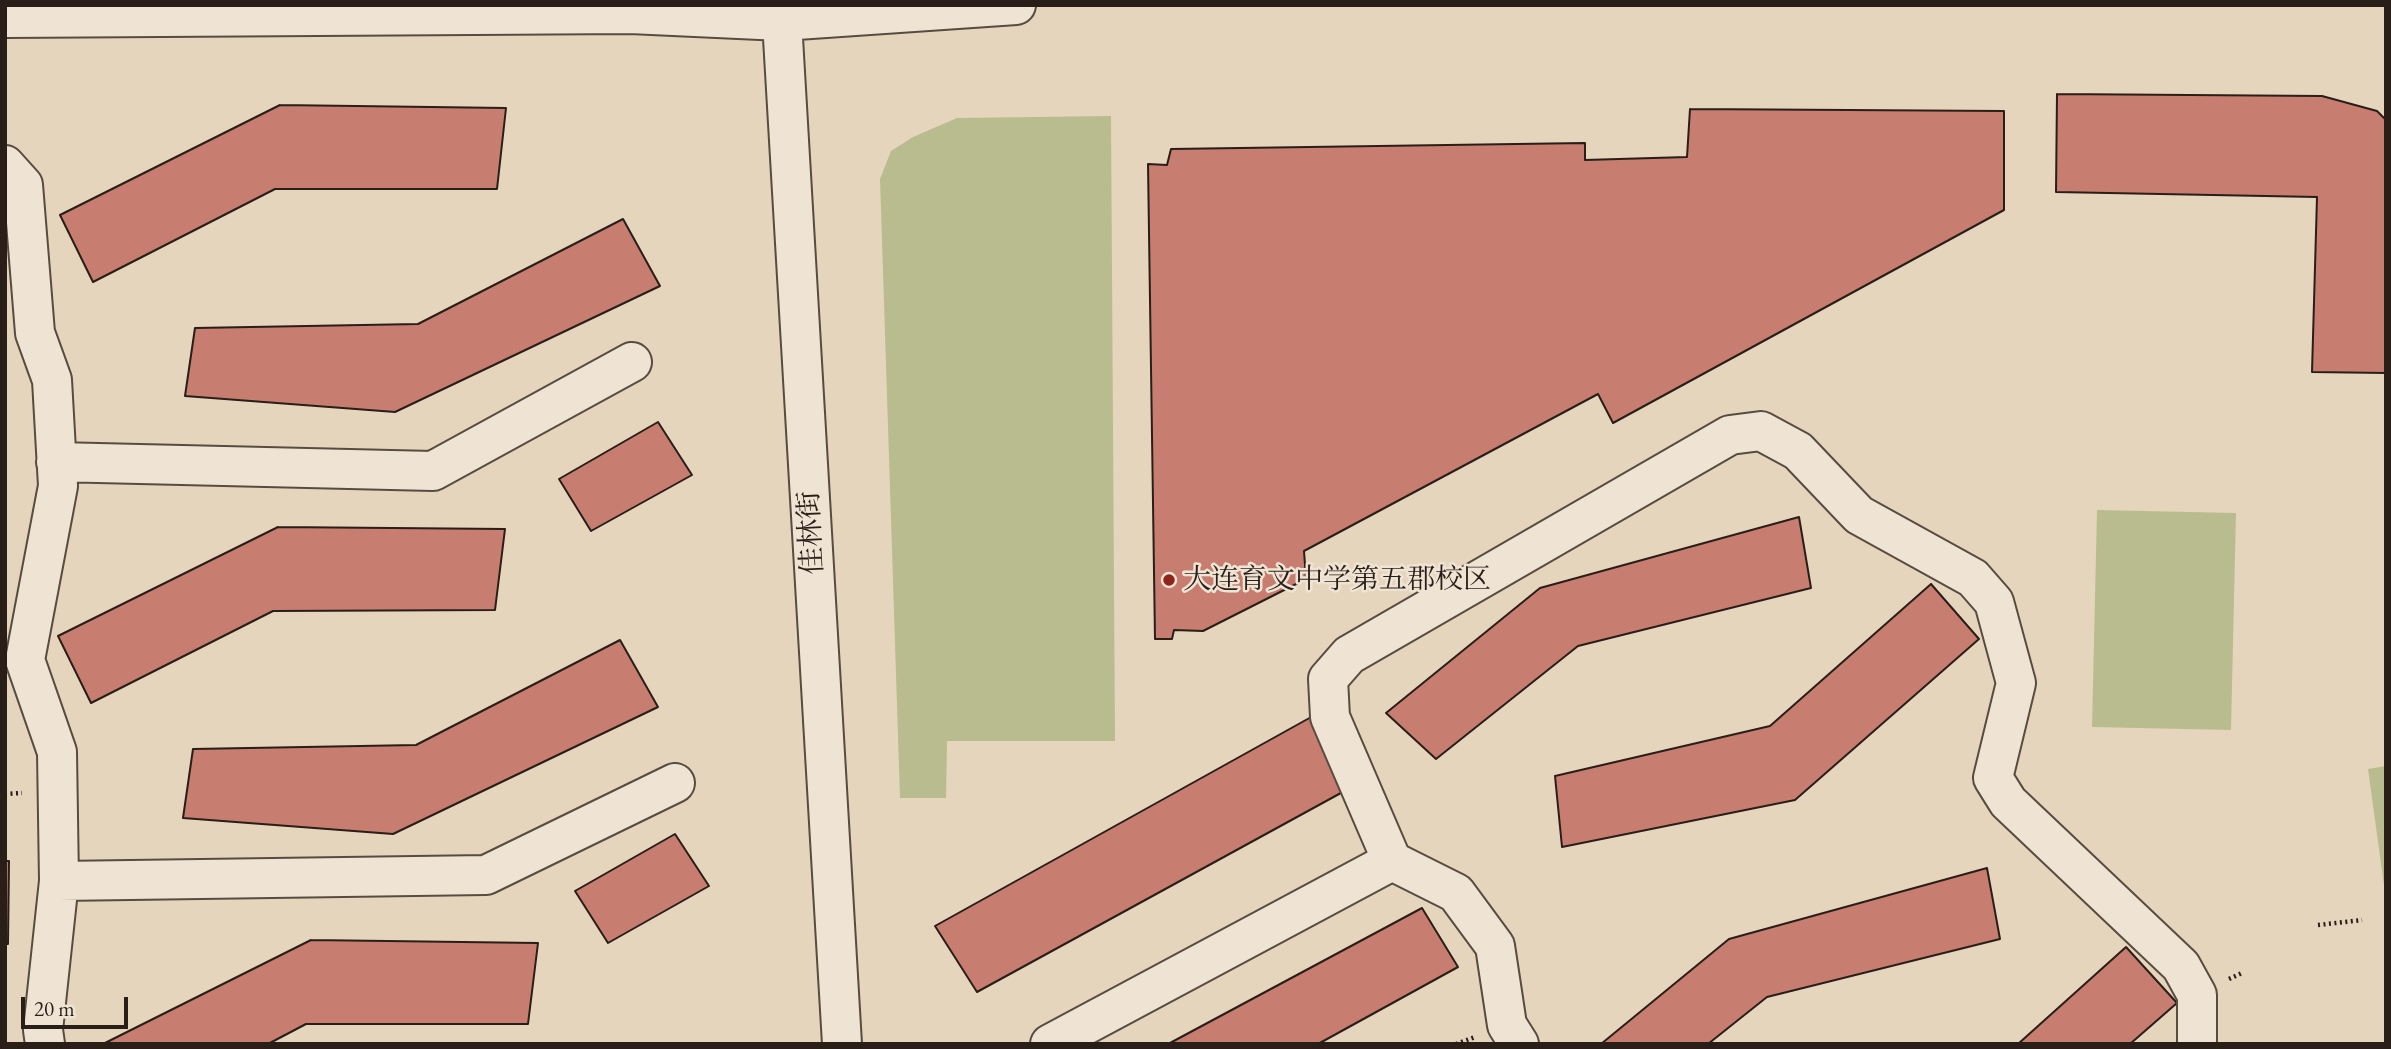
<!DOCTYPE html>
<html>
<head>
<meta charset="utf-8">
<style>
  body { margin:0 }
  #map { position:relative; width:2391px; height:1049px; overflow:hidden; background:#e6d5bd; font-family:"EB Garamond",serif }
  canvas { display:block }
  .frame { position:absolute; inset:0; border:7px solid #291e18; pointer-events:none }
  .scale { position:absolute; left:21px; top:997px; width:107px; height:32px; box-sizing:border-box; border:4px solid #291e18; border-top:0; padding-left:9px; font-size:21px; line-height:24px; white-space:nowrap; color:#291e18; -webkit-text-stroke:5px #efe4d4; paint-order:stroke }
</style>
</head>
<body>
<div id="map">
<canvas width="2391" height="1049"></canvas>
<div class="frame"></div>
<div class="scale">20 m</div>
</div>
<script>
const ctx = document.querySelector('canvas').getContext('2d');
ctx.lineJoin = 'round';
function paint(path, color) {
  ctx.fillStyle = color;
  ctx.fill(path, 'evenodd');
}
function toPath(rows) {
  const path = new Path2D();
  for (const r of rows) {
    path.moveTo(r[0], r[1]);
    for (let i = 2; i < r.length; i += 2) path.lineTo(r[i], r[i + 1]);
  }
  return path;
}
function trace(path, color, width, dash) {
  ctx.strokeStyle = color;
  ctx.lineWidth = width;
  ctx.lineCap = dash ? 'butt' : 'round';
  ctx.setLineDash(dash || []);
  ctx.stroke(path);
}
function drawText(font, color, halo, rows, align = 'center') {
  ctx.font = font + ' "EB Garamond","Noto Serif SC",serif';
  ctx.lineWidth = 5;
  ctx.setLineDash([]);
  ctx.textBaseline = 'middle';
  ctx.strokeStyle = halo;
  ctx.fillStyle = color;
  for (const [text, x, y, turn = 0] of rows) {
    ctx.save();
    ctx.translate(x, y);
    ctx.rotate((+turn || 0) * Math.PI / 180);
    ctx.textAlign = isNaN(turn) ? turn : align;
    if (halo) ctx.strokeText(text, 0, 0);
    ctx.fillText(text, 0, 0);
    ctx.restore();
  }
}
const green = toPath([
  [1111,116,1115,741,947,741,946,798,900,798,880,179,891,151,913,137,957,118],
  [2097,510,2236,513,2231,730,2092,727],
  [2386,766,2386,900,2368,769]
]);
const building = toPath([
  [2057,94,2322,96,2377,111,2386,120,2386,373,2312,372,2317,197,2056,192,2057,94],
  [280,105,506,108,497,189,275,189,93,282,60,215,280,105],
  [1690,109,2004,111,2004,210,1613,423,1598,394,1304,551,1306,579,1203,631,1174,630,1172,639,1155,639,1148,164,1167,165,1171,149,1585,143,1585,160,1687,157,1690,109],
  [623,219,660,286,395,412,185,396,195,328,418,324,623,219],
  [658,422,692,475,591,531,559,479,658,422],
  [1799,517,1811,588,1578,646,1436,759,1386,713,1540,588,1799,517],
  [278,527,505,529,495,610,273,611,91,703,58,636,278,527],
  [1931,584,1979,639,1795,800,1562,847,1555,776,1770,726,1931,584],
  [620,640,658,707,393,834,183,818,193,749,416,745,620,640],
  [1313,716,1350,788,977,992,935,926,1313,716],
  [675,834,709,886,608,943,575,891,675,834],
  [5,861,9,861,8,944,5,944,5,861],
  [1987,868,2000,939,1767,997,1708,1044,1601,1044,1729,939,1987,868],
  [1422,908,1458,967,1318,1044,1170,1043,1422,908],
  [311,940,538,943,528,1024,306,1024,268,1044,103,1044,311,940],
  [2126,947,2177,1003,2130,1044,2018,1044,2126,947]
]);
const path = toPath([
  [5,794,22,793],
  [2318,925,2362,920],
  [2229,979,2242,973],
  [1456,1044,1475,1037]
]);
const minor = toPath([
  [5,165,23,185,35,333,52,380,58,486,25,660,57,752,59,881,43,1030,45,1044],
  [56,462,433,471,632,362],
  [1392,861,1330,717,1328,679,1349,655,1730,435,1761,431,1798,451,1859,515,1973,578,1994,602,2016,683,1993,778,2008,802,2181,966,2197,995,2197,1044],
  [59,881,486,875,675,783],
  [1050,1044,1392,861,1456,893,1495,946,1507,1025,1519,1044]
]);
const tertiary = toPath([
  [5,18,630,14,782,21,1016,5],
  [782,21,842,1044]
]);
const markers = [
  [1169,580,7,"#8f2418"]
];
const streetNames = [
  ["佳林街",812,533,-93]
];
const poiNames = [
  ["大连育文中学第五郡校区",1183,580]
];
paint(green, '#b9bc8e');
paint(building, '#c77d6f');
trace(building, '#291e18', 2);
trace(minor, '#584c41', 42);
trace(tertiary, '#584c41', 42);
trace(path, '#291e18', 4.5, [2, 3.5]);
trace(minor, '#efe4d4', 38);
trace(tertiary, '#efe4d4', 38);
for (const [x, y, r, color] of markers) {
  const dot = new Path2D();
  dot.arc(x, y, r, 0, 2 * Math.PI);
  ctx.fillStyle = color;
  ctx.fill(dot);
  trace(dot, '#efe4d4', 2.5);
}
drawText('28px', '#291e18', '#efe4d4', streetNames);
drawText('28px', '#291e18', '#efe4d4', poiNames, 'left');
</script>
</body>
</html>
